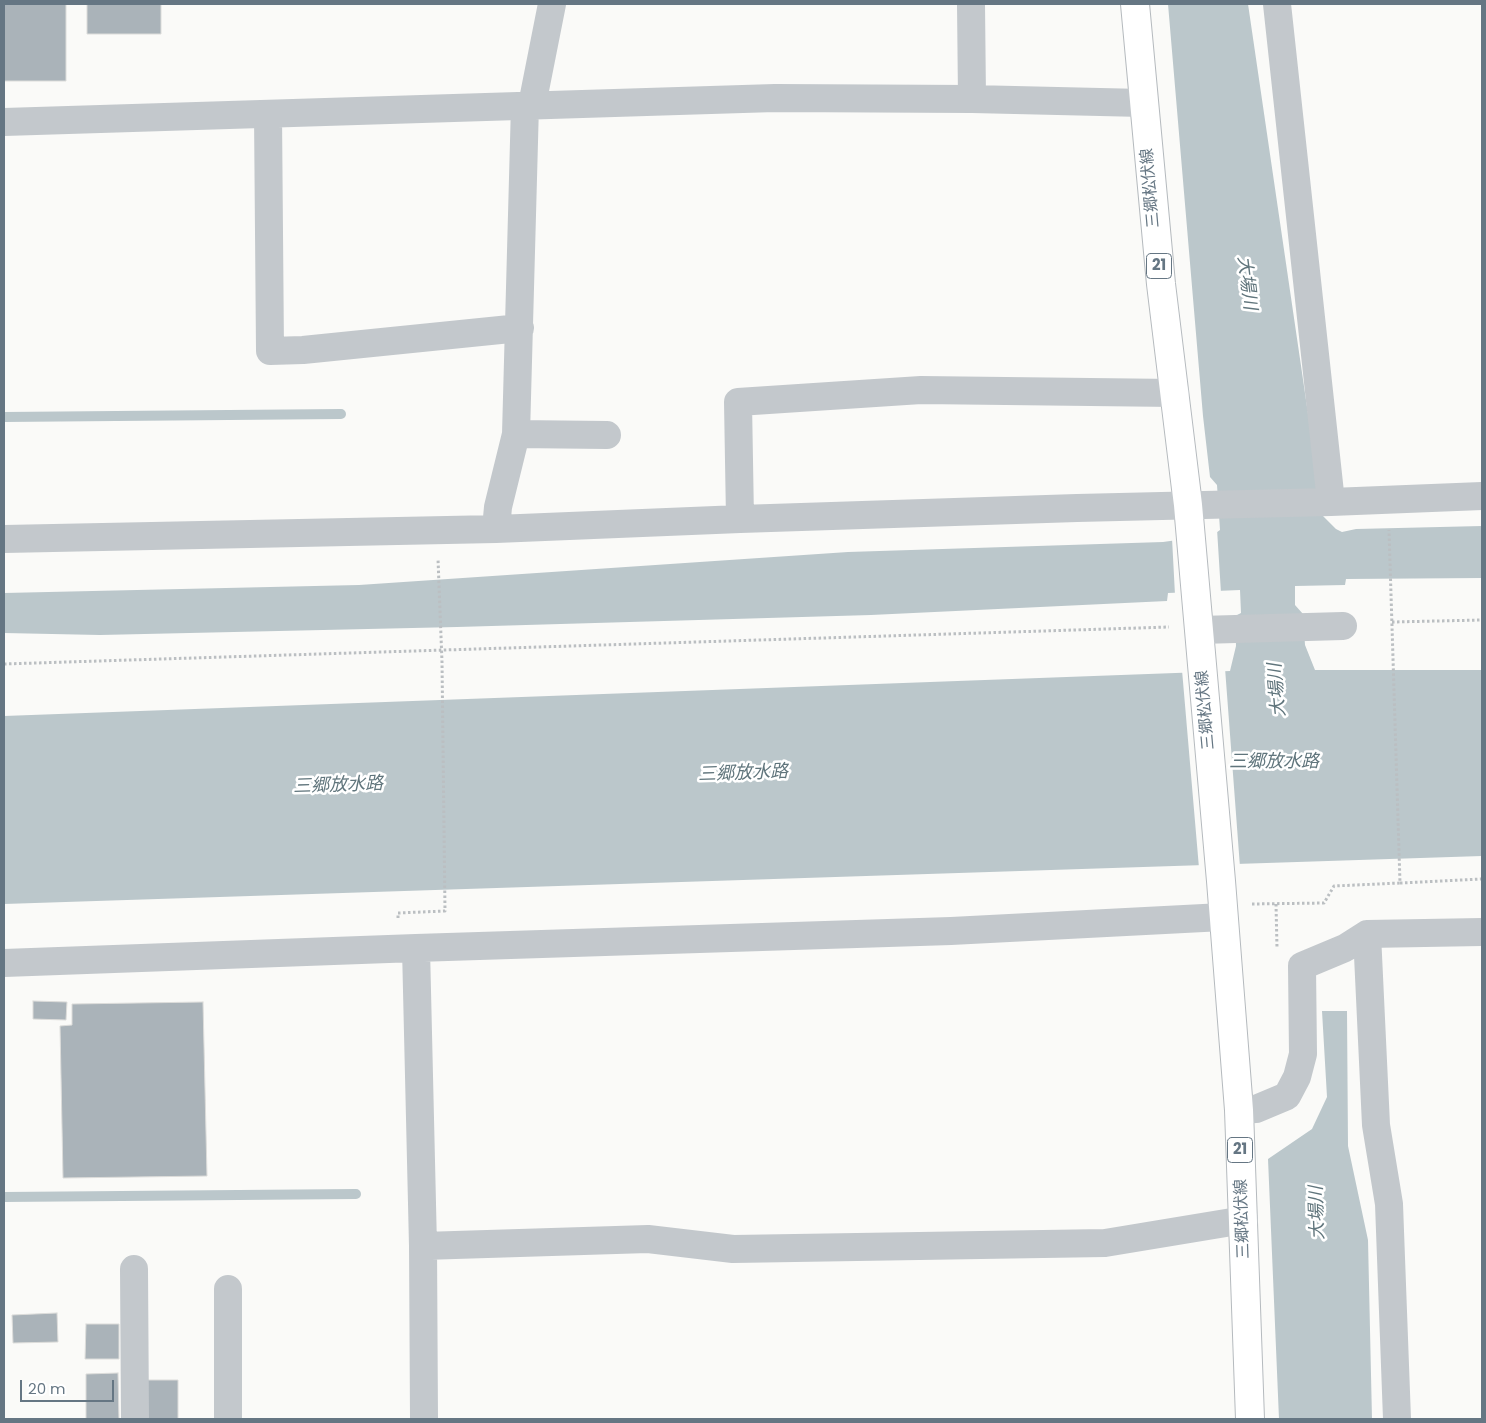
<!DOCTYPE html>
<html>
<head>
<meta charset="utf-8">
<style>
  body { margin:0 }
  #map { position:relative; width:1486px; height:1423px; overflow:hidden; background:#fafaf8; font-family:Poppins,sans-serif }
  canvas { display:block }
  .frame { position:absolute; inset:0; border:5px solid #657683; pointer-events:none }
  .scale { position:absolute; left:20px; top:1380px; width:94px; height:22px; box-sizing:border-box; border:2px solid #657683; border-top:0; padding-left:6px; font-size:15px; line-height:18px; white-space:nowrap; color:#657683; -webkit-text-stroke:4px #fff; paint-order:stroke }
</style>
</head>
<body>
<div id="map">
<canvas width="1486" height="1423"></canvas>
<div class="frame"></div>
<div class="scale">20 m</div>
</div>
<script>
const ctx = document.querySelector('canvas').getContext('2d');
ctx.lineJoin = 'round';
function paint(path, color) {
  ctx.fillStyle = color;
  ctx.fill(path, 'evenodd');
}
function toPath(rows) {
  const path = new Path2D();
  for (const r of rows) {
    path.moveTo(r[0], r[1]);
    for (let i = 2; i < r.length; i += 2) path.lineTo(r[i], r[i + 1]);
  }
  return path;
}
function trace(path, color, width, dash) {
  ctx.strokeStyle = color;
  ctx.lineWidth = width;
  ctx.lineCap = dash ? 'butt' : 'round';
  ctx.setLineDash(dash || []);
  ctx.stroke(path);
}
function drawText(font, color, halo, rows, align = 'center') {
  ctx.font = font + ' Poppins,"Noto Sans JP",sans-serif';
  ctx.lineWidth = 5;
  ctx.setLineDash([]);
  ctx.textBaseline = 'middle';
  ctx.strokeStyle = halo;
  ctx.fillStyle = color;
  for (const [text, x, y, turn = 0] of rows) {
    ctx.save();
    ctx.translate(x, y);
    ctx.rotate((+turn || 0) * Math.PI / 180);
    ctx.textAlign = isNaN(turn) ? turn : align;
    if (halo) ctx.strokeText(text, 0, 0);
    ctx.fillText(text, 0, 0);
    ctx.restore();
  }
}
const water = toPath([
  [1168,4,1248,4,1323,516,1336,529,1342,532,1356,529,1482,526,1482,578,1346,579,1345,585,1295,586,1295,605,1303,614,1305,645,1315,670,1482,670,1482,856,4,904,4,716,1230,671,1236,646,1235,616,1241,613,1240,590,1168,593,1167,601,871,615,457,627,100,635,4,633,4,593,359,585,848,552,1163,542,1213,535,1220,530,1217,485,1210,477,1203,416],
  [1322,1011,1347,1011,1348,1146,1368,1240,1372,1419,1279,1419,1268,1159,1312,1129,1327,1097]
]);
const pier = toPath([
  [1217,529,1221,593,1175,595,1172,538,1212,533],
  [1225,668,1240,867,1199,868,1182,670]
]);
const stream = toPath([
  [4,417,341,414],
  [4,1197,356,1194]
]);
const building = toPath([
  [4,4,66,4,66,81,4,81,4,4],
  [87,4,161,4,161,34,87,34,87,4],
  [33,1001,67,1002,66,1020,33,1019,33,1001],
  [203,1002,207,1176,63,1178,60,1026,72,1025,72,1004,203,1002],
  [57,1313,58,1342,13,1343,12,1315,57,1313],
  [86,1324,119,1324,119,1359,85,1359,86,1324],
  [118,1373,119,1419,86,1419,86,1374,118,1373],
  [144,1380,178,1380,178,1419,145,1419,144,1380]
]);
const path = toPath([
  [1392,622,1482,620],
  [4,664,1169,627],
  [1400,883,1482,879],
  [1252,904,1324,903,1334,886,1400,883,1389,530],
  [1276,904,1277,948],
  [398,918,398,913,445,911,442,662,438,559]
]);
const minor = toPath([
  [971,4,972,99],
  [1277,4,1331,502],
  [532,105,552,4],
  [268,114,270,351,303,350,520,328],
  [4,122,775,98,972,99,1143,103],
  [516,434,607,435],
  [740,519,738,402,921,390,1175,393],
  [496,529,498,507,516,434,525,105],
  [4,539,496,529,740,519,1077,508,1331,502,1482,496],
  [1200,630,1343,626],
  [1367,934,1376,1125,1389,1204,1397,1419],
  [416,948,423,1246,424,1419],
  [4,963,416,948,951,931,1223,917],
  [1239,1110,1256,1109,1287,1096,1297,1077,1303,1054,1302,966,1345,948,1367,934,1482,932],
  [423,1246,648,1239,733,1249,1105,1243,1244,1220],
  [134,1269,135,1419],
  [228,1289,228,1419]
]);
const major = toPath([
  [1135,4,1161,284,1188,505,1221,881,1239,1110,1250,1419]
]);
const shields = [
  [1159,266,25],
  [1240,1150,25]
];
const shieldNames = [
  ["21",1159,266],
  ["21",1240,1150]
];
const streetNames = [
  ["三郷松伏線",1151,188,-95],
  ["三郷松伏線",1206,710,-95],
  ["三郷松伏線",1243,1219,-92]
];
const waterNames = [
  ["大場川",1246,283,83],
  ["大場川",1278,690,-95],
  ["三郷放水路",1274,762],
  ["三郷放水路",743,774,-2],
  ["三郷放水路",338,786,-2],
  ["大場川",1318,1213,-92]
];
paint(water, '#bbc7cb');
paint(pier, '#fafaf8');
trace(stream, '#bbc7cb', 10);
paint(building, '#aab3b9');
trace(building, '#dcdcda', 1);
trace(major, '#b5babe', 30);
trace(path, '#bbbfc2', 3, [2.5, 2.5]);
trace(minor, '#c3c8cc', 28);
trace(major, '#fff', 28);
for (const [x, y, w] of shields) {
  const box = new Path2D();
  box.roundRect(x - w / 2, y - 12.5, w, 25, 4);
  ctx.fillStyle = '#fff';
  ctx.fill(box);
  trace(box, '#657683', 1);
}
drawText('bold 15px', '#657683', null, shieldNames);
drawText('16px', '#657683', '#fff', streetNames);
drawText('italic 18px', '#60757c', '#fff', waterNames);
</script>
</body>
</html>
